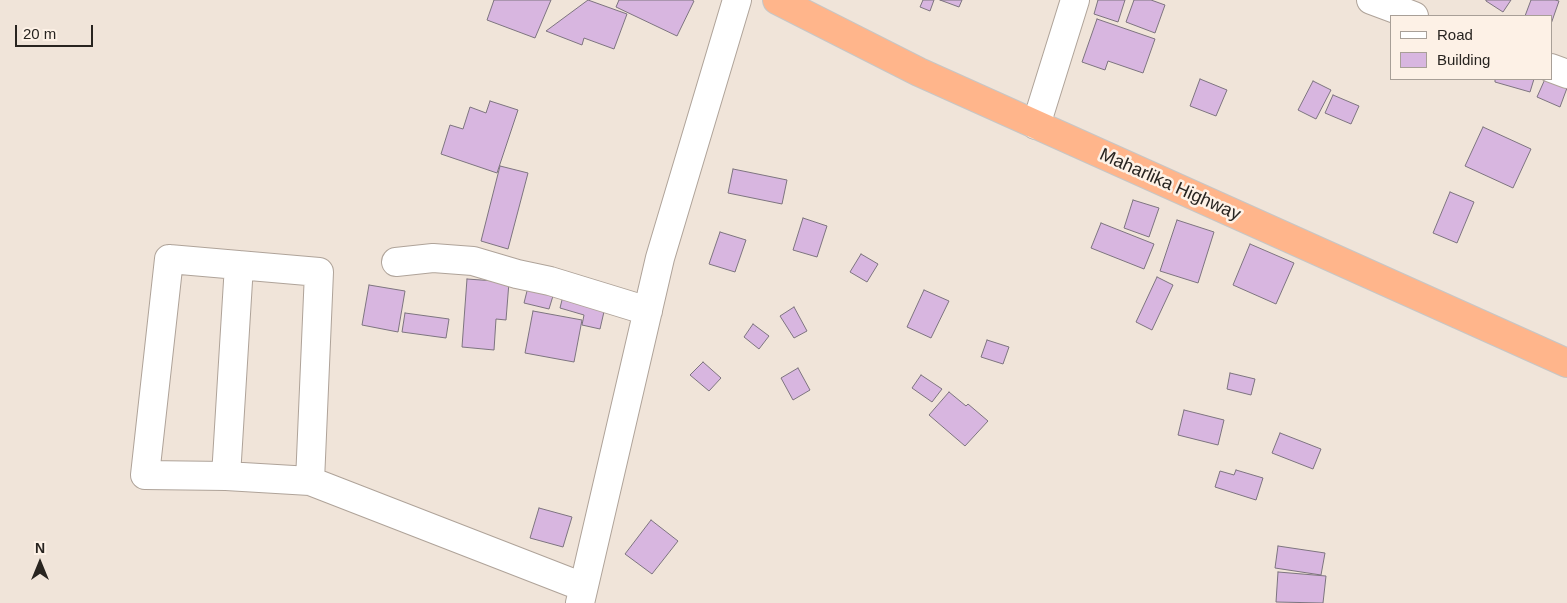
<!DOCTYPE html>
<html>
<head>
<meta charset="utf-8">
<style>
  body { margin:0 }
  #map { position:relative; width:1567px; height:603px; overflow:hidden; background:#f0e4d9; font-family:Arial,sans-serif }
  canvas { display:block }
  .legend { position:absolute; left:1390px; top:15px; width:162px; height:65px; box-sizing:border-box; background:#fdf1e6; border:1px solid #a89f97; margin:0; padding:6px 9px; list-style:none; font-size:15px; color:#282420 }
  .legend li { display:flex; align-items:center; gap:10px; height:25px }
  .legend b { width:25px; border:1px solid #a89f97 }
  .north { position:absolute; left:15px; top:538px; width:50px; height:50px; -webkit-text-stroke:4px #fdf1e6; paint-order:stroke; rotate:0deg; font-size:14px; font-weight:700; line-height:20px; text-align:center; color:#282420 }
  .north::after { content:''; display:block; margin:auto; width:18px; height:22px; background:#282420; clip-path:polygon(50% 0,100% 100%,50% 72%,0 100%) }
  .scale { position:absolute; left:15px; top:25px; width:78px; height:22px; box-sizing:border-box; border:2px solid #282420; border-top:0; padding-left:6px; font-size:15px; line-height:18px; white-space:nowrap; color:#282420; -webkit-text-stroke:4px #fdf1e6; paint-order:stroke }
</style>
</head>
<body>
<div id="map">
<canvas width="1567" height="603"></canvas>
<ul class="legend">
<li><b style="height:6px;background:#fff"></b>Road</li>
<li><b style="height:14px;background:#d8b6e0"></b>Building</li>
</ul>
<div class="north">N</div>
<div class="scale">20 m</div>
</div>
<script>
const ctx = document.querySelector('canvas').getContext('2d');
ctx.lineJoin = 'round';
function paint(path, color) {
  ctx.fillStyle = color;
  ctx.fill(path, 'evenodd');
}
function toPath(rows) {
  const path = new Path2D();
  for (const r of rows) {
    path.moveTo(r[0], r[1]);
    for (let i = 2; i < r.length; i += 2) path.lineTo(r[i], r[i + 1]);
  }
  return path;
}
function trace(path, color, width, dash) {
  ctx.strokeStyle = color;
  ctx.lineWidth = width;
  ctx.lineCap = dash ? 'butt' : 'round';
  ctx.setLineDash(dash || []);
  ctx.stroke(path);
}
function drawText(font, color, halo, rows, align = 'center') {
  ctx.font = font + ' Arial,sans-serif';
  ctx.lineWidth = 5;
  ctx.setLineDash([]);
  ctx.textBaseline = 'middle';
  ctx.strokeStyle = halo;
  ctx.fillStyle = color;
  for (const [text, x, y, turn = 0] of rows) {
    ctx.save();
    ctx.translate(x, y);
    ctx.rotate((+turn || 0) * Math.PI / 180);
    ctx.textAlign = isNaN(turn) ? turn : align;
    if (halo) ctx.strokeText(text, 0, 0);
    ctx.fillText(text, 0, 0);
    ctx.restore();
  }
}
const building = toPath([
  [494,0,551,0,535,38,487,20,494,0],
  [588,0,627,14,614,49,584,38,582,45,546,31,588,0],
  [619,0,692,0,694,1,677,36,616,7,619,0],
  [923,0,934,0,930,11,920,7,923,0],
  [940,0,962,0,959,7,940,0],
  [1098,0,1125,0,1118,22,1094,14,1098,0],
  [1134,0,1151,0,1165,5,1155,33,1126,22,1134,0],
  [1486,0,1511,0,1503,12,1486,1,1486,0],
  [1531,0,1555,0,1559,1,1551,24,1551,16,1525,16,1531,0],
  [1097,19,1155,39,1143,73,1108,61,1105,70,1082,62,1097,19],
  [1200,79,1227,90,1216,116,1190,106,1200,79],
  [1495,79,1534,79,1530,92,1495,82,1495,79],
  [1545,79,1567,88,1560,107,1537,97,1545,79],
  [1313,81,1331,90,1316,119,1298,110,1313,81],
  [1333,95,1359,106,1351,124,1325,113,1333,95],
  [490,101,518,110,497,173,441,154,450,125,463,129,470,107,486,113,490,101],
  [1483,127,1531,149,1513,188,1465,166,1483,127],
  [500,166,528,173,508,249,481,241,500,166],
  [733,169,787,180,782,204,728,193,733,169],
  [1450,192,1474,202,1457,243,1433,233,1450,192],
  [1133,200,1159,208,1149,237,1124,228,1133,200],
  [803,218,827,226,817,257,793,250,803,218],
  [1177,220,1214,232,1198,283,1160,271,1177,220],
  [1101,223,1154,244,1144,269,1091,248,1101,223],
  [720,232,746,240,735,272,709,264,720,232],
  [1250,244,1294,263,1276,304,1233,285,1250,244],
  [861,254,878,264,867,282,850,272,861,254],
  [1157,277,1173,285,1152,330,1136,322,1157,277],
  [467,279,509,282,506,320,496,319,494,350,462,347,467,279],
  [530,279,556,286,549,309,524,303,530,279],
  [369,285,405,291,398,332,362,325,369,285],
  [924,290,949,301,931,338,907,327,924,290],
  [564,292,606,303,600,329,582,325,584,315,560,308,564,292],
  [794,307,807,331,794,338,780,316,794,307],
  [533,311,582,320,574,362,525,353,533,311],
  [405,313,449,319,446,338,402,332,405,313],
  [753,324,769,336,759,349,744,337,753,324],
  [987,340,1009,347,1003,364,981,357,987,340],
  [703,362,721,378,709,391,690,375,703,362],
  [798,368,810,390,793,400,781,378,798,368],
  [1230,373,1255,379,1251,395,1227,389,1230,373],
  [921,375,942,389,932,402,912,388,921,375],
  [949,392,966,406,968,404,988,421,965,446,929,415,949,392],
  [1184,410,1224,420,1218,445,1178,435,1184,410],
  [1280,433,1321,449,1313,469,1272,453,1280,433],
  [1236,470,1263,478,1256,500,1215,487,1220,471,1234,475,1236,470],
  [539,508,572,517,563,547,530,538,539,508],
  [651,520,678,541,652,574,625,554,651,520],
  [1278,546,1325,553,1321,575,1275,568,1278,546],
  [1278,572,1326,576,1323,603,1276,602,1278,572]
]);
const minor = toPath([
  [1371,0,1414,16],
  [1551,68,1567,74],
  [1036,125,1075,0],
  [169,259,319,272,310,481,226,476,145,475,169,259],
  [396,262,433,258,473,261,517,274,550,281,648,311],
  [226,476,239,265],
  [310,481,583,587],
  [580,603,660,258,737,0]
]);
const highway = toPath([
  [777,0,919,72,1567,363]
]);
const streetNames = [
  ["Maharlika Highway",1170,185,24]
];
paint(building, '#d8b6e0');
trace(building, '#7d747f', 1);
trace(minor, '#afa399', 30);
trace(highway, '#c7c6c5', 30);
trace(minor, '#fff', 28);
trace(highway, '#ffb58b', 28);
drawText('18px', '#282420', '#fdf1e6', streetNames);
</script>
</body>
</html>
